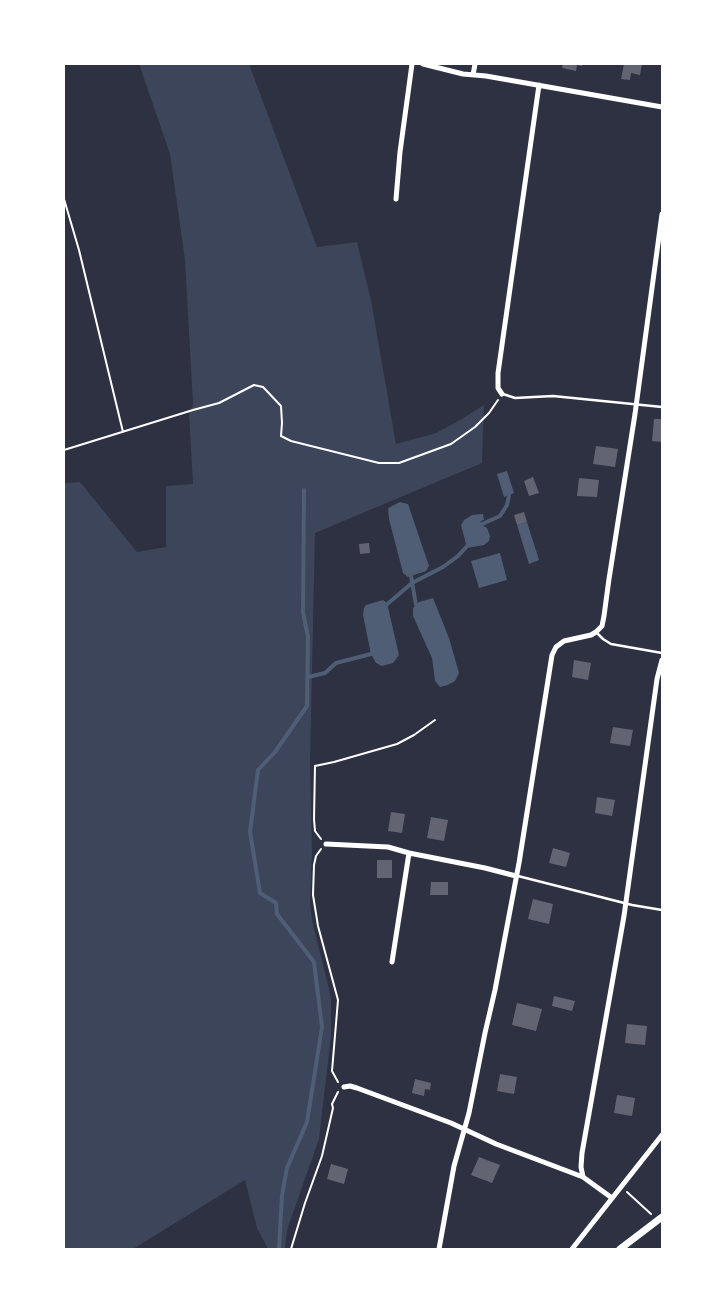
<!DOCTYPE html>
<style>
body{margin:0}
#map{position:relative;width:726px;height:1313px;overflow:hidden;background:#2d3142;font-family:"Varela Round",sans-serif}
canvas{display:block}
.frame{position:absolute;inset:0;border:65px solid #fff;pointer-events:none}
</style>
<div id="map">
<canvas width="726" height="1313"></canvas>
<div class="frame"></div>
</div>
<script>
const ctx = document.querySelector('canvas').getContext('2d');
ctx.lineJoin = 'round';
function paint(path, color) { ctx.fillStyle = color; ctx.fill(path, 'evenodd'); }
const poly = rows => new Path2D(rows.map(r => 'M' + r).join(''));
function strokePath(path, color, width, dash) { ctx.strokeStyle = color; ctx.lineWidth = width; ctx.lineCap = dash ? 'butt' : 'round'; ctx.setLineDash(dash || []); ctx.stroke(path); }
const green = poly([
 [139,64,249,64,317,247,357,242,371,300,396,444,436,433,460,420,484,405,482,463,315,533,310,764,312,851,310,903,312,920,331,997,331,1036,319,1139,287,1230,285,1249,268,1249,257,1228,245,1180,133,1249,64,1249,64,483,80,482,137,552,166,547,166,486,193,484,189,414,193,405,185,260,170,154]
]);
const water = poly([
 [507,471,514,493,504,497,497,474],
 [400,502,408,504,429,566,426,571,408,577,403,573,389,519,388,508],
 [483,514,484,520,481,521,480,524,487,528,490,536,489,541,484,545,467,548,461,525,464,520,472,515],
 [527,522,539,560,529,564,517,525],
 [500,553,507,580,479,588,471,561],
 [433,598,449,638,459,673,455,681,448,685,440,687,435,681,432,658,413,616,413,608,419,602],
 [383,600,387,603,399,655,393,663,382,666,376,663,371,654,363,615,364,608,366,605]
]);
const stream = poly([
 [479,527,480,525,500,516,507,505,509,495],
 [411,576,416,605],
 [385,606,412,583,443,567,458,556,469,544],
 [308,677,325,673,336,663,371,654,374,651],
 [279,1249,282,1195,287,1168,307,1122,322,1027,314,962,277,914,276,903,260,893,250,832,258,770,275,752,307,706,308,637,303,612,304,490]
]);
const building = poly([
 [563,64,583,64,582,66,577,65,576,71,562,68],
 [624,64,642,64,640,75,631,73,630,80,621,79],
 [654,419,662,419,662,442,652,441],
 [596,446,618,449,615,467,593,464],
 [533,477,539,493,529,496,524,481],
 [579,478,599,480,597,497,577,496],
 [524,512,527,522,517,525,514,515],
 [369,543,370,553,360,554,359,544],
 [574,660,591,663,588,680,572,677],
 [613,727,633,730,630,746,610,743],
 [597,797,615,800,612,816,595,813],
 [391,812,405,814,402,833,388,831],
 [431,817,448,820,444,841,427,838],
 [553,848,570,853,566,867,549,863],
 [377,860,392,860,392,878,377,878],
 [431,882,448,882,448,895,430,895],
 [533,899,553,904,549,924,528,919],
 [554,996,575,1001,572,1011,552,1006],
 [517,1003,542,1009,536,1031,512,1025],
 [627,1024,647,1026,645,1045,625,1043],
 [500,1074,517,1077,514,1094,497,1091],
 [415,1079,431,1083,430,1090,425,1089,424,1096,412,1093],
 [617,1095,635,1098,632,1116,614,1113],
 [479,1157,500,1165,492,1183,471,1175],
 [331,1164,348,1169,344,1184,327,1179]
]);
const path = poly([
 [64,199,79,250,123,432],
 [64,450,193,410,219,403,254,385,263,387,281,406,282,423,281,436,291,441,379,463,399,463,451,444,475,427,489,413,498,400],
 [321,839,315,831,314,819,315,766,334,762,397,744,414,735,435,720],
 [321,849,316,856,314,865,313,895,318,926,338,1000,332,1071,338,1082],
 [627,1192,651,1214],
 [291,1249,305,1203,322,1156,333,1108,332,1104,338,1092]
]);
const service = poly([
 [503,394,515,398,553,396,662,407],
 [596,632,603,639,611,644,662,653],
 [518,876,632,905,662,910]
]);
const minor = poly([
 [423,64,463,74,486,76,662,107],
 [473,75,475,64],
 [396,199,400,152,412,64],
 [502,394,498,388,498,373,539,85],
 [326,844,388,847,409,853,485,868,516,876],
 [392,962,409,853],
 [344,1087,350,1086,357,1088,451,1123,496,1144,583,1177,612,1198],
 [583,1177,581,1167,582,1153,624,916,657,679,662,660],
 [439,1249,454,1166,469,1113,485,1033,495,990,519,863,552,655,556,647,564,641,591,635,596,632,602,626,604,616,609,579,635,414,662,214],
 [572,1249,662,1135]
]);
const secondary = poly([
 [620,1249,662,1217]
]);
paint(green, '#3c4559');
paint(water, '#4f5d75');
strokePath(stream, '#4f5d75', 4);
paint(building, '#626471');
strokePath(path, '#fff', 2);
strokePath(service, '#fff', 2.5);
strokePath(minor, '#fff', 5);
strokePath(secondary, '#fff', 7);
</script>
